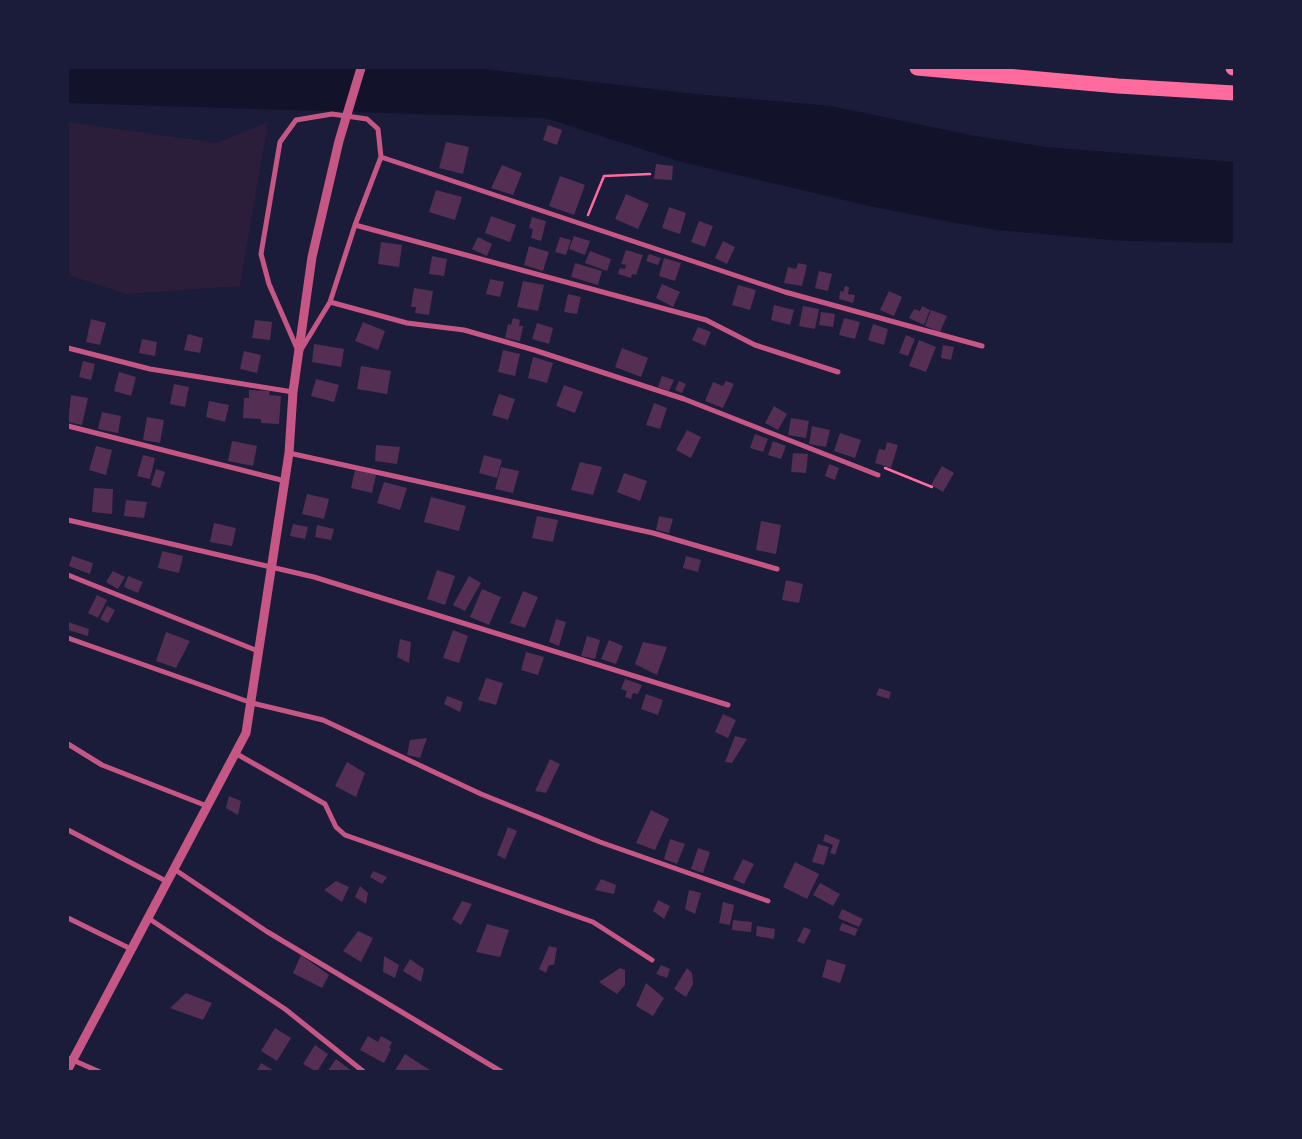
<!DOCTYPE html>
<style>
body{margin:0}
#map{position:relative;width:1302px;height:1139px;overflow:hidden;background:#1b1b3a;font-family:Commissioner,sans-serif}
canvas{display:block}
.frame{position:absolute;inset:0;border:69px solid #1b1b3a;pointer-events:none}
</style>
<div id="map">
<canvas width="1302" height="1139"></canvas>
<div class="frame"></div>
</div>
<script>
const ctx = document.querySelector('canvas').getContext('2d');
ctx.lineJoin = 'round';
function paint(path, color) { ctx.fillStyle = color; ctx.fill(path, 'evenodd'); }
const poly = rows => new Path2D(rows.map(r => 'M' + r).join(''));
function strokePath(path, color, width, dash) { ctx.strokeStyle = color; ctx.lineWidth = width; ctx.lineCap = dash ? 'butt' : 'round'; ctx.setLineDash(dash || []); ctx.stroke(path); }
const green = poly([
 [68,122,217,143,268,122,240,286,126,294,68,275]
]);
const water = poly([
 [68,68,475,68,695,94,831,106,970,135,1046,147,1234,162,1234,243,1124,241,996,230,951,222,874,207,682,162,545,118,68,103]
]);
const building = poly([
 [548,125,562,130,557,145,543,140],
 [446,142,469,147,463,174,439,168],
 [656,164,673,166,672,180,654,179],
 [502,165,522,173,513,195,491,188],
 [560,176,585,185,574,215,549,206],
 [436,190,462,197,455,220,429,212],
 [626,194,649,204,638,229,615,219],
 [669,207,686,213,680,234,662,228],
 [491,216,516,225,510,242,485,233],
 [532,217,546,221,541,241,531,238,533,229,529,228],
 [699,221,713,226,705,247,691,242],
 [574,236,590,241,585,255,569,249],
 [478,237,492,244,487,256,472,249],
 [560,237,571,240,566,255,555,252],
 [723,241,735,247,727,264,715,258],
 [381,242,402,245,399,267,378,264],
 [529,246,549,252,543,271,524,265],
 [626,250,643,255,636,275,632,274,631,278,618,274,620,268,625,269,626,265,621,264],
 [590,251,611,259,607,271,585,263],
 [649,254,661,258,658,265,646,261],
 [432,256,447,259,444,276,429,274],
 [664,258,681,263,675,281,659,276],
 [575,263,602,271,598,285,571,277],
 [798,263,807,265,802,286,784,283,788,267,796,269],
 [819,271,832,274,828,291,815,288],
 [490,279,504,282,500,297,486,294],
 [523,281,544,285,538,311,517,307],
 [662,284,680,292,673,307,656,298],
 [738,285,756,290,750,310,732,305],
 [845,286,849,287,848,294,855,295,853,303,839,299,840,291,843,292],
 [414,288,433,291,429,315,415,313,416,307,411,307],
 [889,291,902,297,894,316,880,310],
 [568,294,581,297,577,314,564,312],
 [774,305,794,310,790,325,771,320],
 [803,306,819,309,815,329,799,326],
 [922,306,930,310,924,325,909,318,914,309,920,311],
 [931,310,947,316,940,332,925,326],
 [821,312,835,314,833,327,819,325],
 [513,318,520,320,519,326,523,326,520,341,505,338,508,324,511,325],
 [844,318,860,322,855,339,839,335],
 [91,319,106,323,100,345,86,342],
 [255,320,272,322,270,340,252,338],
 [363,322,385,331,378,350,355,341],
 [537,323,553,328,549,344,532,339],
 [873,324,888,329,884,345,868,340],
 [698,327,711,332,705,346,692,340],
 [188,334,203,338,200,353,184,350],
 [906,335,915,339,908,356,899,353],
 [142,339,157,342,155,356,139,353],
 [919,340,936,347,926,372,909,366],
 [314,344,344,349,341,367,312,362],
 [943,345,954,347,951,360,941,358],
 [622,348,648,358,641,377,615,367],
 [503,350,520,354,515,376,498,372],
 [244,351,261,355,257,373,240,369],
 [533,357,553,363,547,383,528,378],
 [83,361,95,364,91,380,79,377],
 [361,366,391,371,387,394,357,389],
 [119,372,136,377,131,396,114,391],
 [662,376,674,380,669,391,658,387],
 [316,379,339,385,334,402,311,396],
 [679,381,686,384,682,393,675,390],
 [726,381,734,384,723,408,705,401,713,382,723,386],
 [174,384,189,387,185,407,170,404],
 [564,385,583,392,575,413,556,406],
 [249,390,270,391,269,395,281,396,279,424,261,423,261,419,243,418,244,398,249,398],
 [499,394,515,399,508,420,492,415],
 [71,395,88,398,82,425,68,422],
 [209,401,229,405,225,422,206,417],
 [654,403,667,408,660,429,646,425],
 [774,406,787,414,778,430,765,423],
 [102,412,121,416,118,433,98,429],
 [147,417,164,420,160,443,143,440],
 [791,418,809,421,806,438,788,435],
 [812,426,830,430,826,447,809,444],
 [687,430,701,437,691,458,676,450],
 [840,433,861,440,855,458,834,451],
 [755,434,768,439,763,452,750,448],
 [232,441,257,446,253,466,228,461],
 [773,441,786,446,781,459,768,455],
 [887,442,898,445,891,468,875,463,879,449,885,450],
 [376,445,400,447,397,464,375,461],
 [96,446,112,450,106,475,89,470],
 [793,453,808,454,806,473,791,472],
 [143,455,155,458,150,479,137,476],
 [484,455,502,460,497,478,479,473],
 [580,462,602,467,593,495,571,490],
 [829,464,839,468,835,480,825,476],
 [942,466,954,473,943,492,931,485],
 [501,467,519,471,513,493,495,489],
 [156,469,165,472,160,488,151,485],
 [355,470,376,475,372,493,351,488],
 [624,473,647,481,640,501,617,492],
 [384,482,407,488,400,510,377,503],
 [94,488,113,489,112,514,92,512],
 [307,494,329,499,324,519,302,514],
 [431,497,466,506,459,531,424,522],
 [126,500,147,502,144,518,124,516],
 [537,516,558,520,553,542,532,538],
 [659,516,673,519,669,533,656,530],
 [761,521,781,525,776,554,756,550],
 [214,523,236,528,232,546,210,542],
 [293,524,308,527,305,539,290,536],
 [317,525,334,529,331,540,315,537],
 [162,551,183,556,179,573,158,568],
 [72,556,93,563,90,574,69,566],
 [686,556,701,560,698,572,683,568],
 [437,570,455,576,445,605,427,599],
 [113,571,125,577,118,589,106,582],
 [128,576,143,582,138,593,124,587],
 [469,576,481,583,465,611,453,605],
 [786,580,803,584,799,603,782,600],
 [482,589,501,597,489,625,470,617],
 [523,591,538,597,525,628,510,623],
 [97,595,107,600,98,618,88,613],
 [107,606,115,610,108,623,100,619],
 [556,619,566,622,559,646,549,642],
 [68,622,89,629,88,636,68,630],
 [453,630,468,636,459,663,443,658],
 [166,632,190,641,176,668,156,661],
 [587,636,600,640,595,659,581,656],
 [400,639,411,642,409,663,397,657],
 [609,640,623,646,616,664,601,659],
 [643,642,667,647,657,675,635,664],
 [526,652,544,657,538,675,521,670],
 [486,678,503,683,496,705,478,700],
 [625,679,642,685,638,694,633,693,631,699,625,697,627,691,621,689],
 [879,688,891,692,889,699,876,695],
 [646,694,663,700,658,715,641,709],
 [447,696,463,702,460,712,444,704],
 [723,714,736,720,728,738,715,732],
 [735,736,747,739,732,763,725,762],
 [427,738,420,758,407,755,410,740],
 [550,759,560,764,546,793,535,791],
 [347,762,365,773,356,797,335,786],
 [229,796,241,801,238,815,226,808],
 [651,810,669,819,655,850,636,843],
 [508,827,517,831,505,859,497,855],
 [825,834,840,840,835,855,830,853,833,845,823,841],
 [670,839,685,844,677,864,664,859],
 [818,844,829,847,824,865,812,862],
 [698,848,710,852,703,873,691,869],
 [743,859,754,864,744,884,733,879],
 [795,862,819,874,807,899,783,887],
 [373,871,387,877,382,884,370,877],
 [601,879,616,885,614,894,595,890],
 [336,881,349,887,342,902,324,890],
 [820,883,840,894,833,906,813,895],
 [360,886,368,893,366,904,355,897],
 [689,890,701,893,695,914,685,909],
 [658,900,670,906,664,919,653,911],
 [462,901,472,904,461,925,452,919],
 [723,902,734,905,730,925,719,923],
 [842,909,863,919,859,927,838,918],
 [733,920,752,922,751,932,732,930],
 [842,923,858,929,855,936,839,930],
 [487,924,509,930,500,957,476,952],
 [757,926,775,929,774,939,756,936],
 [804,927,811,930,804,944,797,941],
 [358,931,373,938,361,962,343,951],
 [549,946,557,948,554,965,549,965,546,973,539,969],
 [301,955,329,975,322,988,293,973],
 [384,956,399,965,395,978,383,972],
 [410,959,424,969,421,982,403,971],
 [827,959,846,965,840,983,822,977],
 [661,965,670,969,667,978,656,974],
 [620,968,625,970,625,985,617,994,599,982],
 [687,968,692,973,693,984,686,997,674,989],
 [646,983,664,998,653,1016,636,1006],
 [186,993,212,1003,203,1020,170,1008],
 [275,1028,291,1038,277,1061,261,1051],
 [368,1036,378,1042,381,1036,392,1042,389,1048,391,1049,384,1063,360,1050],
 [315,1045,328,1054,317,1072,303,1064],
 [405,1054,433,1072,394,1072],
 [336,1059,353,1072,327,1072],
 [261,1063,276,1072,256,1072]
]);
const path = poly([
 [588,215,604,176,650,174],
 [885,468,932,487]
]);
const minor = poly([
 [332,114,367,119,378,129,381,157,355,225,330,302,299,353,269,284,261,254,280,142,296,120,332,114],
 [381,157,785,292,982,346],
 [355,225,706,320,755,345,838,372],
 [330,302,407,323,464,330,534,350,684,399,878,475],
 [68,348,150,369,293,392],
 [68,426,285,481],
 [289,453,653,533,777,569],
 [68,520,314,577,728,705],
 [68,575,258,651],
 [68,638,252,703,323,720,481,794,600,842,768,901],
 [68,744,102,765,207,806],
 [235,753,325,804,336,827,345,835,593,922,652,960],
 [68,830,168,882],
 [174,869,266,931,502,1072],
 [68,918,131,949],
 [148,918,285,1009,364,1072],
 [68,1058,100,1072]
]);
const tertiary = poly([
 [68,1069,246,733,289,453,293,392,312,257,339,141,361,68]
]);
const motorway = poly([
 [917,68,1118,86,1234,93],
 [1233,68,1234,68]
]);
paint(green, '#2a1e3b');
paint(water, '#12122b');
paint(building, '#542f53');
strokePath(path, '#ff6b9d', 2.5);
strokePath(minor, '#c65784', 5);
strokePath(tertiary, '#c65784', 9);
strokePath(motorway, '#ff6b9d', 15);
</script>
